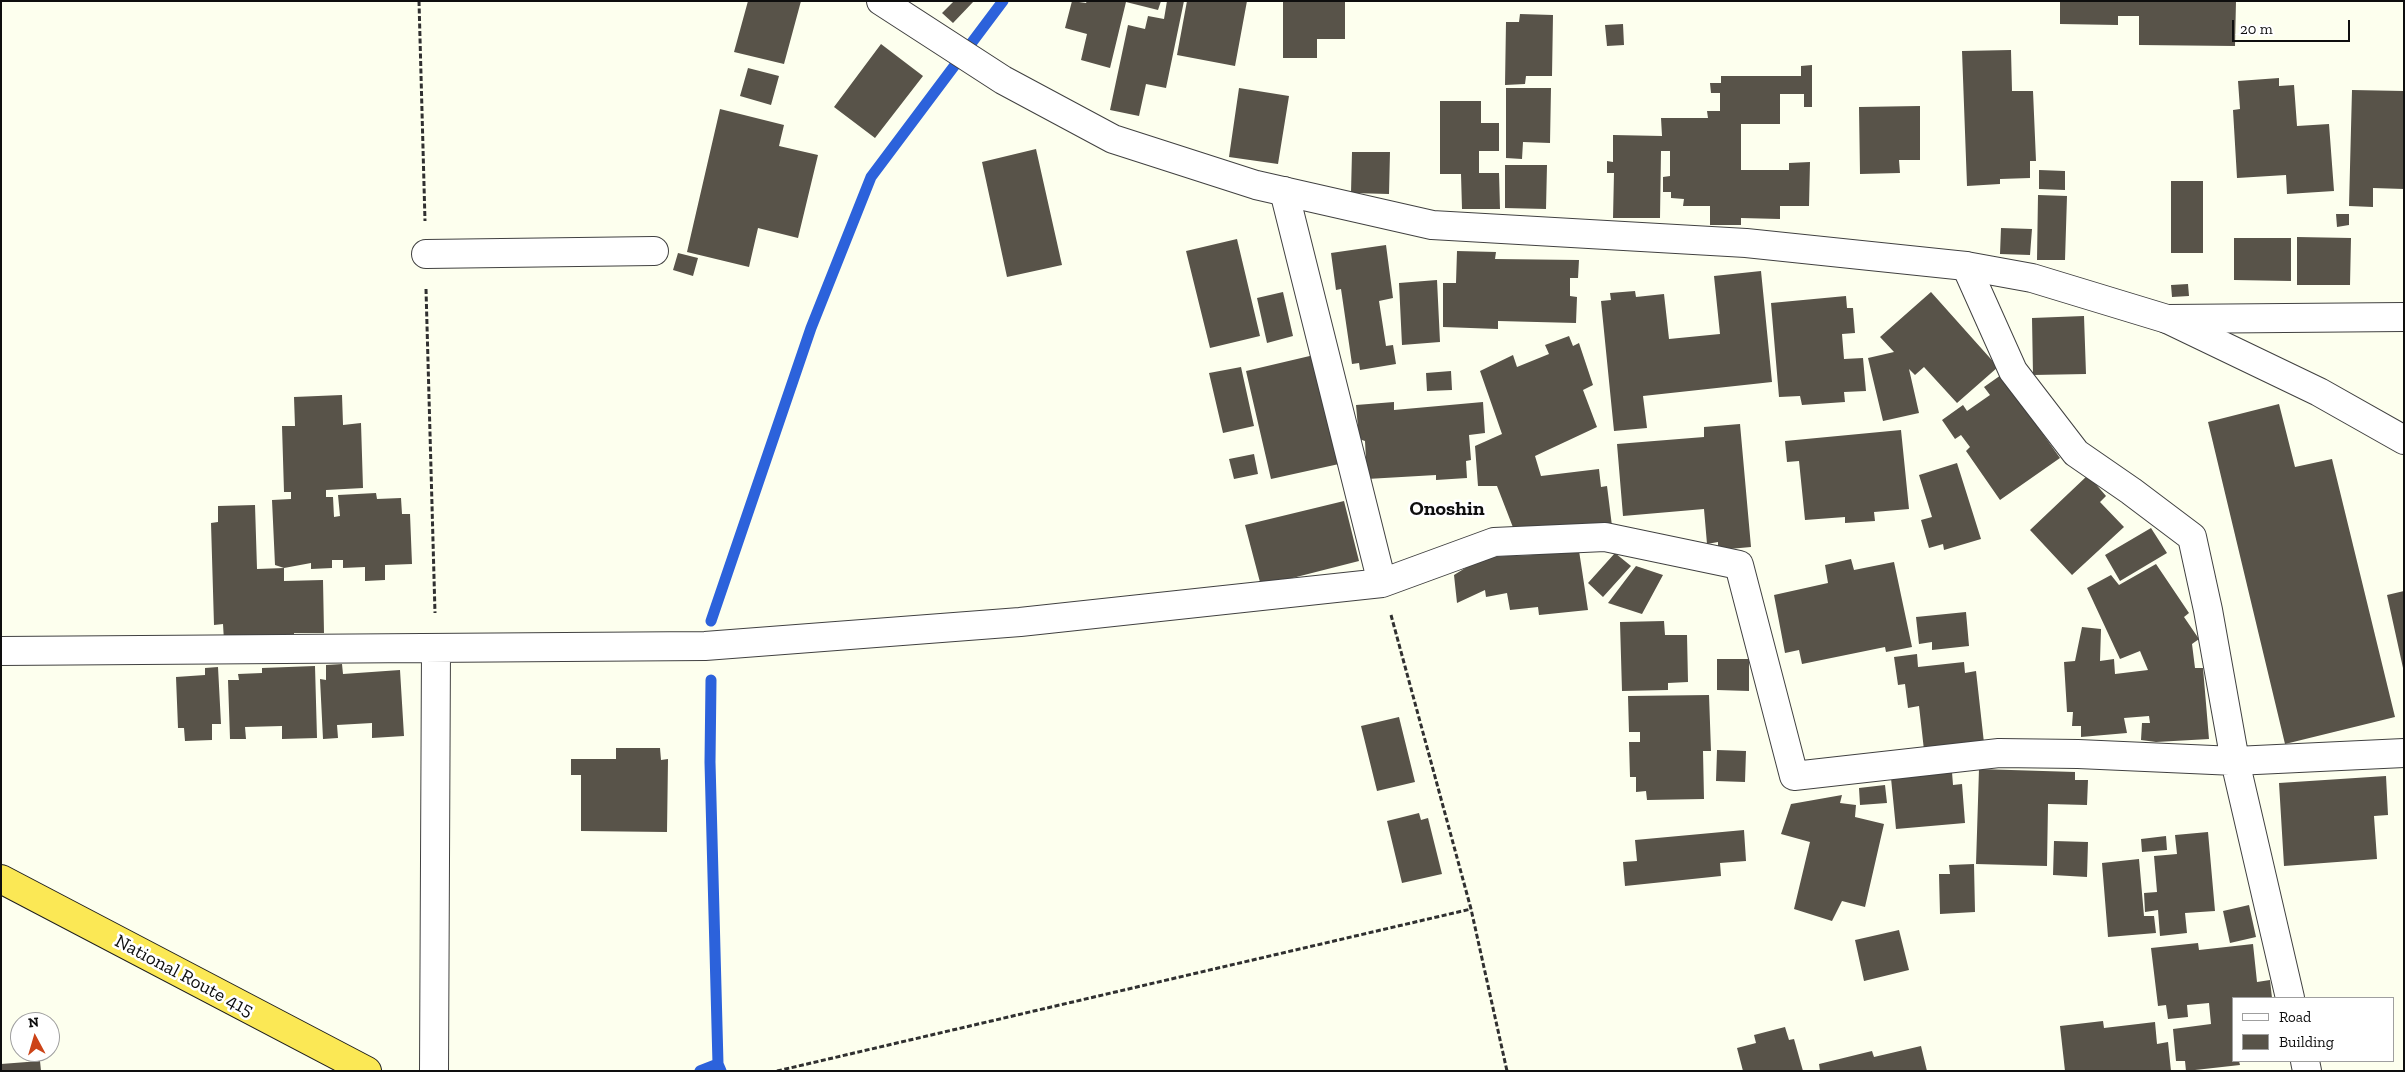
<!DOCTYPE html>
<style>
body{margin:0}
#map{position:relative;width:2405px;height:1072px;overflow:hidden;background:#fdffee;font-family:"Zilla Slab",serif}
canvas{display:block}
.frame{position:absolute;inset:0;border:2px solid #0e0e0e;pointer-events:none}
.legend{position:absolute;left:2232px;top:997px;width:162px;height:65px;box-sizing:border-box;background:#fff;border:1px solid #9f9f9f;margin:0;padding:6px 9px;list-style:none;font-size:15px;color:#0e0e0e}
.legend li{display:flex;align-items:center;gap:10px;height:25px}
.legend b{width:25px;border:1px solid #9f9f9f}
.north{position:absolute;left:10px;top:1012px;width:50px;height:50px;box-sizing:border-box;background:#fff;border:1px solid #9f9f9f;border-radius:50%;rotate:354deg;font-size:14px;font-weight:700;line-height:20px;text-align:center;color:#0e0e0e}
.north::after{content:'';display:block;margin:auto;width:18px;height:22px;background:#cc4317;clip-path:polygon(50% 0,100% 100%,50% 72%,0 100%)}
.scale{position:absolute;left:2232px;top:20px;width:118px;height:22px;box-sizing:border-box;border:2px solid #0e0e0e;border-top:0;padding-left:6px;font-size:15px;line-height:18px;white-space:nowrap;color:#0e0e0e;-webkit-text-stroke:4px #fff;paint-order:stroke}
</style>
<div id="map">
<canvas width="2405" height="1072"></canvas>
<div class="frame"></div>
<ul class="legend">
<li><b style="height:6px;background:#fff"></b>Road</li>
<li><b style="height:14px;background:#585349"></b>Building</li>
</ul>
<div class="north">N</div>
<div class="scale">20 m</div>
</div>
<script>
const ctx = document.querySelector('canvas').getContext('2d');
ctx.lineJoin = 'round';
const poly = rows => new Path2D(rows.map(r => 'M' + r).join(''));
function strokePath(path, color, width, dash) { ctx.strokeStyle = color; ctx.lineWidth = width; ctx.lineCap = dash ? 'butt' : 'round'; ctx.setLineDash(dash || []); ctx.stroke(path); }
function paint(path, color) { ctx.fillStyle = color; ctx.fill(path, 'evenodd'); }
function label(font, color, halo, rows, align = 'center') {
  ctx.font = font + ' "Zilla Slab",serif'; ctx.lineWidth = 5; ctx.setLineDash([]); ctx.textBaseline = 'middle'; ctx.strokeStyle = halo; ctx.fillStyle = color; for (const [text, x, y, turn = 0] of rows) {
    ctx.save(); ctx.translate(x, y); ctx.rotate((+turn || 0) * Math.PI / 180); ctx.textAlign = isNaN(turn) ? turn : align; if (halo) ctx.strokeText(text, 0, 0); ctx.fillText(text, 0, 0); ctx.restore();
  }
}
const stream = poly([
 [711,621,811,328,871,177,1003,1],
 [711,680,710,762,718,1064,721,1071],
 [700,1071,718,1064]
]);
const building = poly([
 [748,1,801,1,784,64,734,52],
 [954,1,974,1,953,23,942,13],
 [1072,1,1086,3,1087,1,1161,1,1158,10,1126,2,1110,68,1081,60,1087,34,1065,28],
 [1167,1,1184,1,1166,88,1146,84,1139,116,1110,110,1128,25,1145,29,1148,16,1164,19],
 [1187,1,1247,1,1235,66,1177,55],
 [1283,1,1345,1,1345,39,1317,39,1317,58,1283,58],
 [2060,1,2236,1,2235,46,2139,45,2139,16,2118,16,2118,25,2060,24],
 [1520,14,1553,15,1552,76,1526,76,1525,84,1505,85,1506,22,1519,22],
 [1623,24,1624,45,1607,46,1605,25],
 [881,44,923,76,875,138,834,107],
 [2011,50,2012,91,2033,91,2036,161,2030,161,2030,178,2000,179,2000,184,1967,186,1962,51],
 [1812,65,1812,107,1804,107,1804,94,1780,94,1780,124,1741,124,1741,170,1789,170,1789,163,1810,162,1809,206,1780,206,1780,219,1741,218,1741,225,1710,225,1710,206,1683,206,1684,199,1671,198,1671,192,1663,192,1663,177,1670,176,1670,151,1661,151,1660,218,1613,218,1614,173,1607,173,1607,161,1613,162,1613,135,1662,136,1661,118,1708,118,1707,111,1720,111,1720,93,1711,93,1710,83,1721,83,1721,76,1801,76,1801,66],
 [748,68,779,76,771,105,740,96],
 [2279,78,2279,86,2294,85,2297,126,2329,124,2334,191,2287,194,2286,175,2237,178,2233,110,2240,109,2238,81],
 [1239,88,1289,96,1278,164,1229,157],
 [1506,88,1551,88,1550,143,1523,142,1522,159,1506,158],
 [2352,90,2404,91,2404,189,2373,188,2373,207,2349,206],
 [1440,101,1481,101,1481,123,1499,123,1499,151,1479,151,1479,173,1499,173,1500,209,1462,209,1461,174,1440,174],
 [1920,106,1920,160,1899,160,1900,173,1860,174,1859,107],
 [720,109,784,125,779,146,818,155,798,238,758,228,749,267,687,252],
 [1036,149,1062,265,1007,277,982,162],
 [1352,152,1390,152,1389,194,1351,193],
 [1505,165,1547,165,1546,209,1505,208],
 [2039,170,2065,171,2065,190,2039,189],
 [2171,181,2203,181,2203,253,2171,253],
 [2038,195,2067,196,2065,260,2037,260],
 [2336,214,2349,214,2349,225,2337,227],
 [2001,228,2032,229,2030,255,2000,254],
 [2297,237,2351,238,2350,285,2297,285],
 [2234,238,2291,238,2291,281,2234,280],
 [1237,239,1260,336,1210,348,1186,251],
 [1386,245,1393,298,1379,301,1386,346,1393,345,1396,364,1360,370,1359,363,1352,364,1341,289,1336,290,1331,253],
 [1457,251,1496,252,1495,259,1579,260,1578,278,1570,278,1570,296,1577,297,1576,323,1498,321,1498,329,1443,327,1443,283,1456,283],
 [678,253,698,258,693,276,673,270],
 [1761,271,1772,382,1643,396,1647,428,1614,431,1601,301,1611,300,1610,293,1635,291,1636,297,1664,294,1669,339,1720,334,1714,276],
 [1437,280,1440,342,1402,345,1399,283],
 [2188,284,2189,296,2172,297,2171,285],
 [1283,292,1293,336,1267,343,1257,298],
 [1931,292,1998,367,1957,403,1924,367,1915,375,1909,369,1919,413,1883,421,1868,358,1894,352,1880,337],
 [1846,296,1847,308,1853,308,1855,333,1842,334,1844,359,1863,358,1866,391,1844,392,1845,402,1802,405,1800,396,1779,397,1771,303],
 [2084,316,2086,374,2033,375,2032,318],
 [1569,336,1573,346,1579,343,1593,385,1583,390,1597,427,1535,456,1541,476,1599,469,1601,487,1607,486,1612,526,1514,530,1497,486,1478,486,1475,446,1502,434,1480,371,1513,355,1517,367,1549,354,1545,345],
 [1314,355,1339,464,1271,479,1246,371],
 [1241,367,1254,426,1223,433,1209,373],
 [1451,371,1452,390,1427,391,1426,373],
 [2001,375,2060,458,2000,500,1966,451,1970,447,1961,435,1955,439,1942,420,1963,405,1967,411,1990,395,1984,387],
 [342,395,343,425,361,423,363,488,326,490,326,497,333,497,334,517,340,516,338,495,376,493,377,499,401,498,402,514,410,514,412,564,385,565,385,580,365,581,365,567,343,568,343,560,332,560,332,568,311,569,311,563,284,568,284,581,323,580,324,633,294,633,294,640,224,641,223,624,214,625,211,523,218,522,218,506,255,505,257,569,284,568,275,565,272,500,291,499,291,492,284,492,282,426,295,426,294,397],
 [1394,402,1394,410,1483,402,1485,433,1469,435,1471,460,1466,461,1467,478,1436,480,1436,475,1367,479,1365,441,1359,439,1356,405],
 [2279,404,2295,467,2332,459,2395,717,2285,744,2208,422],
 [1740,424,1751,547,1718,550,1718,542,1707,544,1704,509,1623,516,1617,444,1704,437,1704,427],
 [1901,430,1909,509,1874,512,1875,521,1845,523,1845,517,1805,520,1799,461,1787,462,1785,441],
 [1254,454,1258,474,1234,479,1229,459],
 [1957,463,1981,539,1944,550,1943,544,1929,548,1921,520,1932,517,1919,475],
 [2088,475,2106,496,2100,502,2124,527,2072,575,2030,530],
 [1344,501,1359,561,1261,586,1245,525],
 [2151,528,2167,553,2120,581,2105,555],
 [1578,544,1588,610,1539,615,1538,607,1510,610,1507,593,1486,597,1485,590,1457,603,1454,575,1483,557,1533,555,1532,548],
 [1615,553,1631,566,1603,597,1588,583],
 [1851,559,1854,570,1894,562,1912,647,1886,652,1885,647,1802,664,1799,650,1785,653,1774,595,1828,583,1825,565],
 [2156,564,2189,613,2184,617,2199,639,2192,644,2195,668,2203,668,2209,739,2156,742,2141,740,2142,723,2150,723,2149,716,2124,718,2127,733,2081,737,2081,726,2072,726,2073,712,2067,712,2064,662,2075,661,2082,627,2101,629,2100,661,2114,659,2115,674,2148,670,2140,651,2120,659,2087,588,2111,575,2119,585],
 [1636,566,1663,575,1642,614,1608,603],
 [2404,591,2404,668,2403,668,2387,595],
 [1966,612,1969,646,1932,650,1932,642,1919,644,1916,617],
 [1664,621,1665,635,1687,635,1688,682,1668,683,1668,690,1622,691,1620,622],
 [1917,654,1918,667,1964,662,1965,673,1976,671,1984,743,1924,750,1919,706,1908,708,1905,684,1898,685,1894,657],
 [1717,659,1749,659,1749,691,1717,690],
 [342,664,343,674,400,670,404,736,372,738,372,723,337,725,338,738,323,739,320,679,326,680,326,665],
 [315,666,317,738,282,739,282,726,245,727,246,739,230,739,228,680,239,680,238,674,262,673,262,668],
 [218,667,221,724,212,724,212,740,185,741,184,728,178,728,176,677,205,675,205,668],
 [1709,695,1711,751,1703,751,1704,799,1647,800,1646,791,1636,792,1636,777,1630,777,1629,742,1640,742,1640,732,1629,732,1628,696],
 [1399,717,1415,782,1377,791,1361,726],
 [616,748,660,748,661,760,668,759,667,832,581,831,581,775,571,775,571,759,616,759],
 [1717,750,1746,751,1745,782,1716,781],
 [1979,769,2075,772,2075,780,2088,780,2087,805,2048,804,2047,866,1976,864],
 [1952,772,1953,785,1962,784,1965,823,1896,829,1891,778],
 [2386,776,2388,815,2374,816,2377,859,2284,866,2279,783],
 [1885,785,1887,803,1860,805,1859,788],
 [1842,795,1840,803,1856,805,1855,817,1884,824,1865,907,1842,901,1832,921,1794,909,1810,842,1781,834,1791,804],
 [1419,813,1421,820,1428,818,1442,874,1402,883,1387,821],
 [1744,830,1746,861,1720,863,1721,876,1625,886,1623,862,1637,861,1635,840],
 [2208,832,2215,911,2185,913,2187,933,2160,936,2158,910,2145,912,2144,893,2157,892,2154,856,2177,854,2175,835],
 [2166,836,2167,850,2142,852,2141,839],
 [2054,841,2088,842,2087,877,2053,875],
 [2139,859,2144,916,2154,916,2156,933,2108,937,2102,863],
 [1974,864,1975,912,1940,914,1939,874,1950,874,1949,865],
 [2249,905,2256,937,2230,943,2223,911],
 [1899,930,1909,970,1864,981,1855,940],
 [2198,943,2199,950,2253,944,2257,982,2270,980,2272,998,2234,998,2234,1061,2239,1061,2240,1065,2186,1071,2185,1061,2176,1061,2173,1029,2211,1024,2209,1003,2187,1005,2188,1017,2168,1019,2166,1005,2158,1006,2151,948],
 [2103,1021,2104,1028,2155,1022,2157,1044,2168,1042,2171,1071,2065,1071,2060,1026],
 [1785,1027,1789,1040,1794,1039,1803,1071,1743,1071,1737,1048,1756,1043,1754,1035],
 [1921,1046,1927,1071,1820,1071,1819,1064,1872,1051,1874,1057],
 [40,1061,41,1071,1,1071,1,1064]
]);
const path = poly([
 [419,1,425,221],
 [426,289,435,613],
 [1391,615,1471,909,1507,1071],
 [777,1071,1471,909]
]);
const minor = poly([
 [1284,191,1382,583],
 [426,254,654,251],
 [1966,266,2013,371,2076,453,2131,491,2192,537,2208,610,2235,761,2290,998],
 [2167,319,2404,317],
 [1,651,705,646,1020,622,1382,583,1494,542,1605,537,1739,565,1794,776,1999,753,2078,754,2235,761,2404,753],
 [2305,1061,2307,1071],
 [434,1071,436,648]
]);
const tertiary = poly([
 [881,1,1003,80,1113,139,1256,185,1432,225,1746,243,1966,266,2032,278,2167,319,2319,392,2404,440]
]);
const trunk = poly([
 [1,879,367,1071]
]);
const streetNames = [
 ["National Route 415",184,976,28]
];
const neighbourhoodNames = [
 ["Onoshin",1447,509]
];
strokePath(stream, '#2c62db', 11);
paint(building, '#585349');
strokePath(minor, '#414141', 30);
strokePath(tertiary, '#414141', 30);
strokePath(trunk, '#1f1f1f', 30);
strokePath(path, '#303030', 3, [5, 2.5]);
strokePath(minor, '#fff', 28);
strokePath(tertiary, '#fff', 28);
strokePath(trunk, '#fbe855', 28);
label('19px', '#0e0e0e', '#fff', streetNames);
label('bold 20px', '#0e0e0e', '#fff', neighbourhoodNames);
</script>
